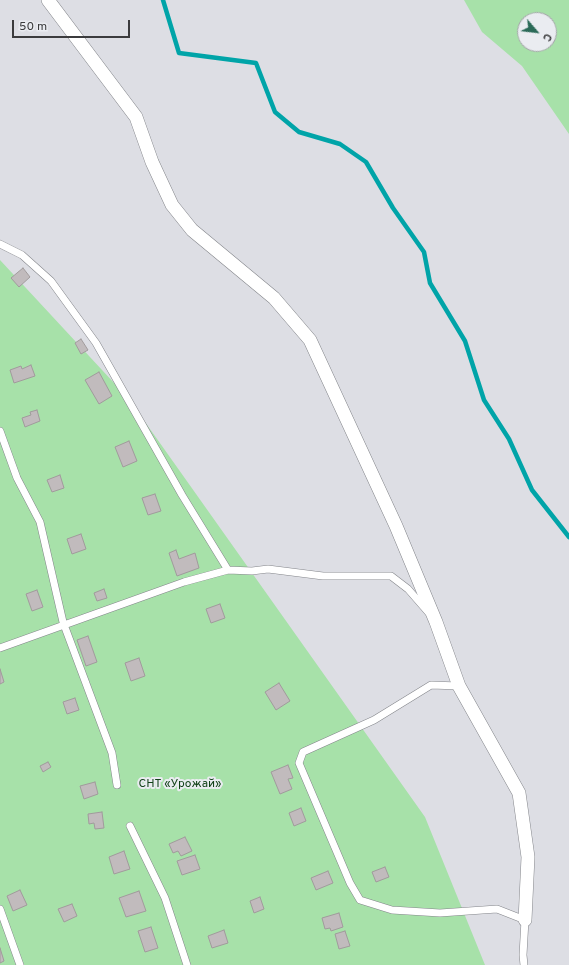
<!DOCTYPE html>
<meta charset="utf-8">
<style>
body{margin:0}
#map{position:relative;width:569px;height:965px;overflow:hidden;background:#dddee4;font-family:Overpass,sans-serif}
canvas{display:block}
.north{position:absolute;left:517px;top:12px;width:40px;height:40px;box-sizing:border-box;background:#eaecf1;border:1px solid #a4a5a9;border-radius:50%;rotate:118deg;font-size:11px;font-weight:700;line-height:16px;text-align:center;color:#3b3b3d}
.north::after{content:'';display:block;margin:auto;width:14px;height:18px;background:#2b6a58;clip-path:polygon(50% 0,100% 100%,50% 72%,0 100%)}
.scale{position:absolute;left:12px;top:20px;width:118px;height:18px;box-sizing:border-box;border:2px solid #3b3b3d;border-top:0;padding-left:5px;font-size:12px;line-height:14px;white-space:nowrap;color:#3b3b3d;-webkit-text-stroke:3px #eaecf1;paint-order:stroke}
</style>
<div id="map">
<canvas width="569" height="965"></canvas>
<div class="north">С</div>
<div class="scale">50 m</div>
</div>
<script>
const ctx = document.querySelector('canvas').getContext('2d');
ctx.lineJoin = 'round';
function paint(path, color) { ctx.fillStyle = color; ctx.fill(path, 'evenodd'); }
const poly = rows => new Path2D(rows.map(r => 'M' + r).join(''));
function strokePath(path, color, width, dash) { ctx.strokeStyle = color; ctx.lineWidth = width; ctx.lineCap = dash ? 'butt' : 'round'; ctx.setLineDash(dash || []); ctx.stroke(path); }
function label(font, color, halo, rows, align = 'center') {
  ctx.font = font + ' Overpass,sans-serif'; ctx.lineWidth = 4; ctx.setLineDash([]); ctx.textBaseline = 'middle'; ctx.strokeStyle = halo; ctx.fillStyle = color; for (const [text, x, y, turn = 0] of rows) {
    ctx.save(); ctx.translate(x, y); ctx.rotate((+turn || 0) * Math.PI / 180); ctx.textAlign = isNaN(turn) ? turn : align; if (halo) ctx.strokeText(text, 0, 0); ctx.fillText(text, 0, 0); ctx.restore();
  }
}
const green = poly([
 [464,0,569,0,569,134,522,66,482,32],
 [525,20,549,20,549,44,525,44],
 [0,260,128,398,425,817,485,965,0,965]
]);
const stream = poly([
 [163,0,179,53,256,63,275,112,299,132,340,144,366,162,393,208,424,252,430,283,465,341,484,400,509,439,532,490,569,537]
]);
const building = poly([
 [23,268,30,277,19,287,11,278,23,268],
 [81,339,88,350,81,354,75,343,81,339],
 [31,365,35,376,14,383,10,370,21,366,22,369,31,365],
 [99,372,112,396,99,404,85,380,99,372],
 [37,410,40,421,25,427,22,418,31,415,30,412,37,410],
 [129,441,137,461,123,467,115,447,129,441],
 [60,475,64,488,52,492,47,480,60,475],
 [155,494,161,511,148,515,142,498,155,494],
 [81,534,86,549,72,554,67,539,81,534],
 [176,550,179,559,195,553,199,568,177,576,169,553,176,550],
 [104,589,107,598,97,601,94,593,104,589],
 [37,590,43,607,32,611,26,594,37,590],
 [220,604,225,618,211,623,206,609,220,604],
 [88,636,97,662,86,666,77,640,88,636],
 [139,658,145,676,131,681,125,663,139,658],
 [0,669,4,682,0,684,0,669],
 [279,683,290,701,276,710,265,692,279,683],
 [75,698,79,710,67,714,63,702,75,698],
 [48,762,51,767,43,772,40,766,48,762],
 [288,765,293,778,288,779,292,789,280,794,271,772,288,765],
 [95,782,98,794,84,799,80,786,95,782],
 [301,808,306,821,294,826,289,813,301,808],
 [102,812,104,828,95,829,94,823,89,824,88,814,102,812],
 [185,837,192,851,181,856,178,851,173,853,169,844,185,837],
 [124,851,130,869,114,874,109,857,124,851],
 [195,855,200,869,182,875,177,861,195,855],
 [385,867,389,877,376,882,372,872,385,867],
 [328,871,333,883,316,890,311,878,328,871],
 [20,890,27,905,13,911,7,896,20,890],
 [139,891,146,911,126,917,119,898,139,891],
 [260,897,264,909,254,913,250,901,260,897],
 [72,904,77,916,64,922,58,909,72,904],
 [339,913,343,927,331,931,330,928,325,929,322,918,339,913],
 [151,927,158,948,145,952,138,931,151,927],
 [224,930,228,943,212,948,208,936,224,930],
 [345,931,350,946,339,949,335,934,345,931],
 [0,948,4,961,0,963,0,948]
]);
const lane = poly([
 [0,244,22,255,51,281,96,343,182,495,228,570],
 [0,431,17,478,40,522,63,622,112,753,117,785],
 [0,648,184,582,228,570,252,571,268,569,323,576,391,576,408,589,428,612],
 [459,686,431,685,374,720,303,752,299,763,350,883,360,900,392,910,440,913,497,909,525,920,523,955,524,965],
 [130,826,165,898,187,965],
 [0,909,20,965]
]);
const street = poly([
 [48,0,136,117,152,162,172,205,192,230,274,298,310,340,396,526,436,622,459,686,519,793,528,857,525,920]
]);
const parkNames = [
 ["СНТ «Урожай»",180,785]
];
paint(green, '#a7e1a9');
strokePath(stream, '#00a4a8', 4.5);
paint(building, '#c1bbbd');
strokePath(building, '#a19b9c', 1);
strokePath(lane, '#83858a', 8);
strokePath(street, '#83858a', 14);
strokePath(lane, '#fff', 7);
strokePath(street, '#fff', 13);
label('12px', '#134219', '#eaecf1', parkNames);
</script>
